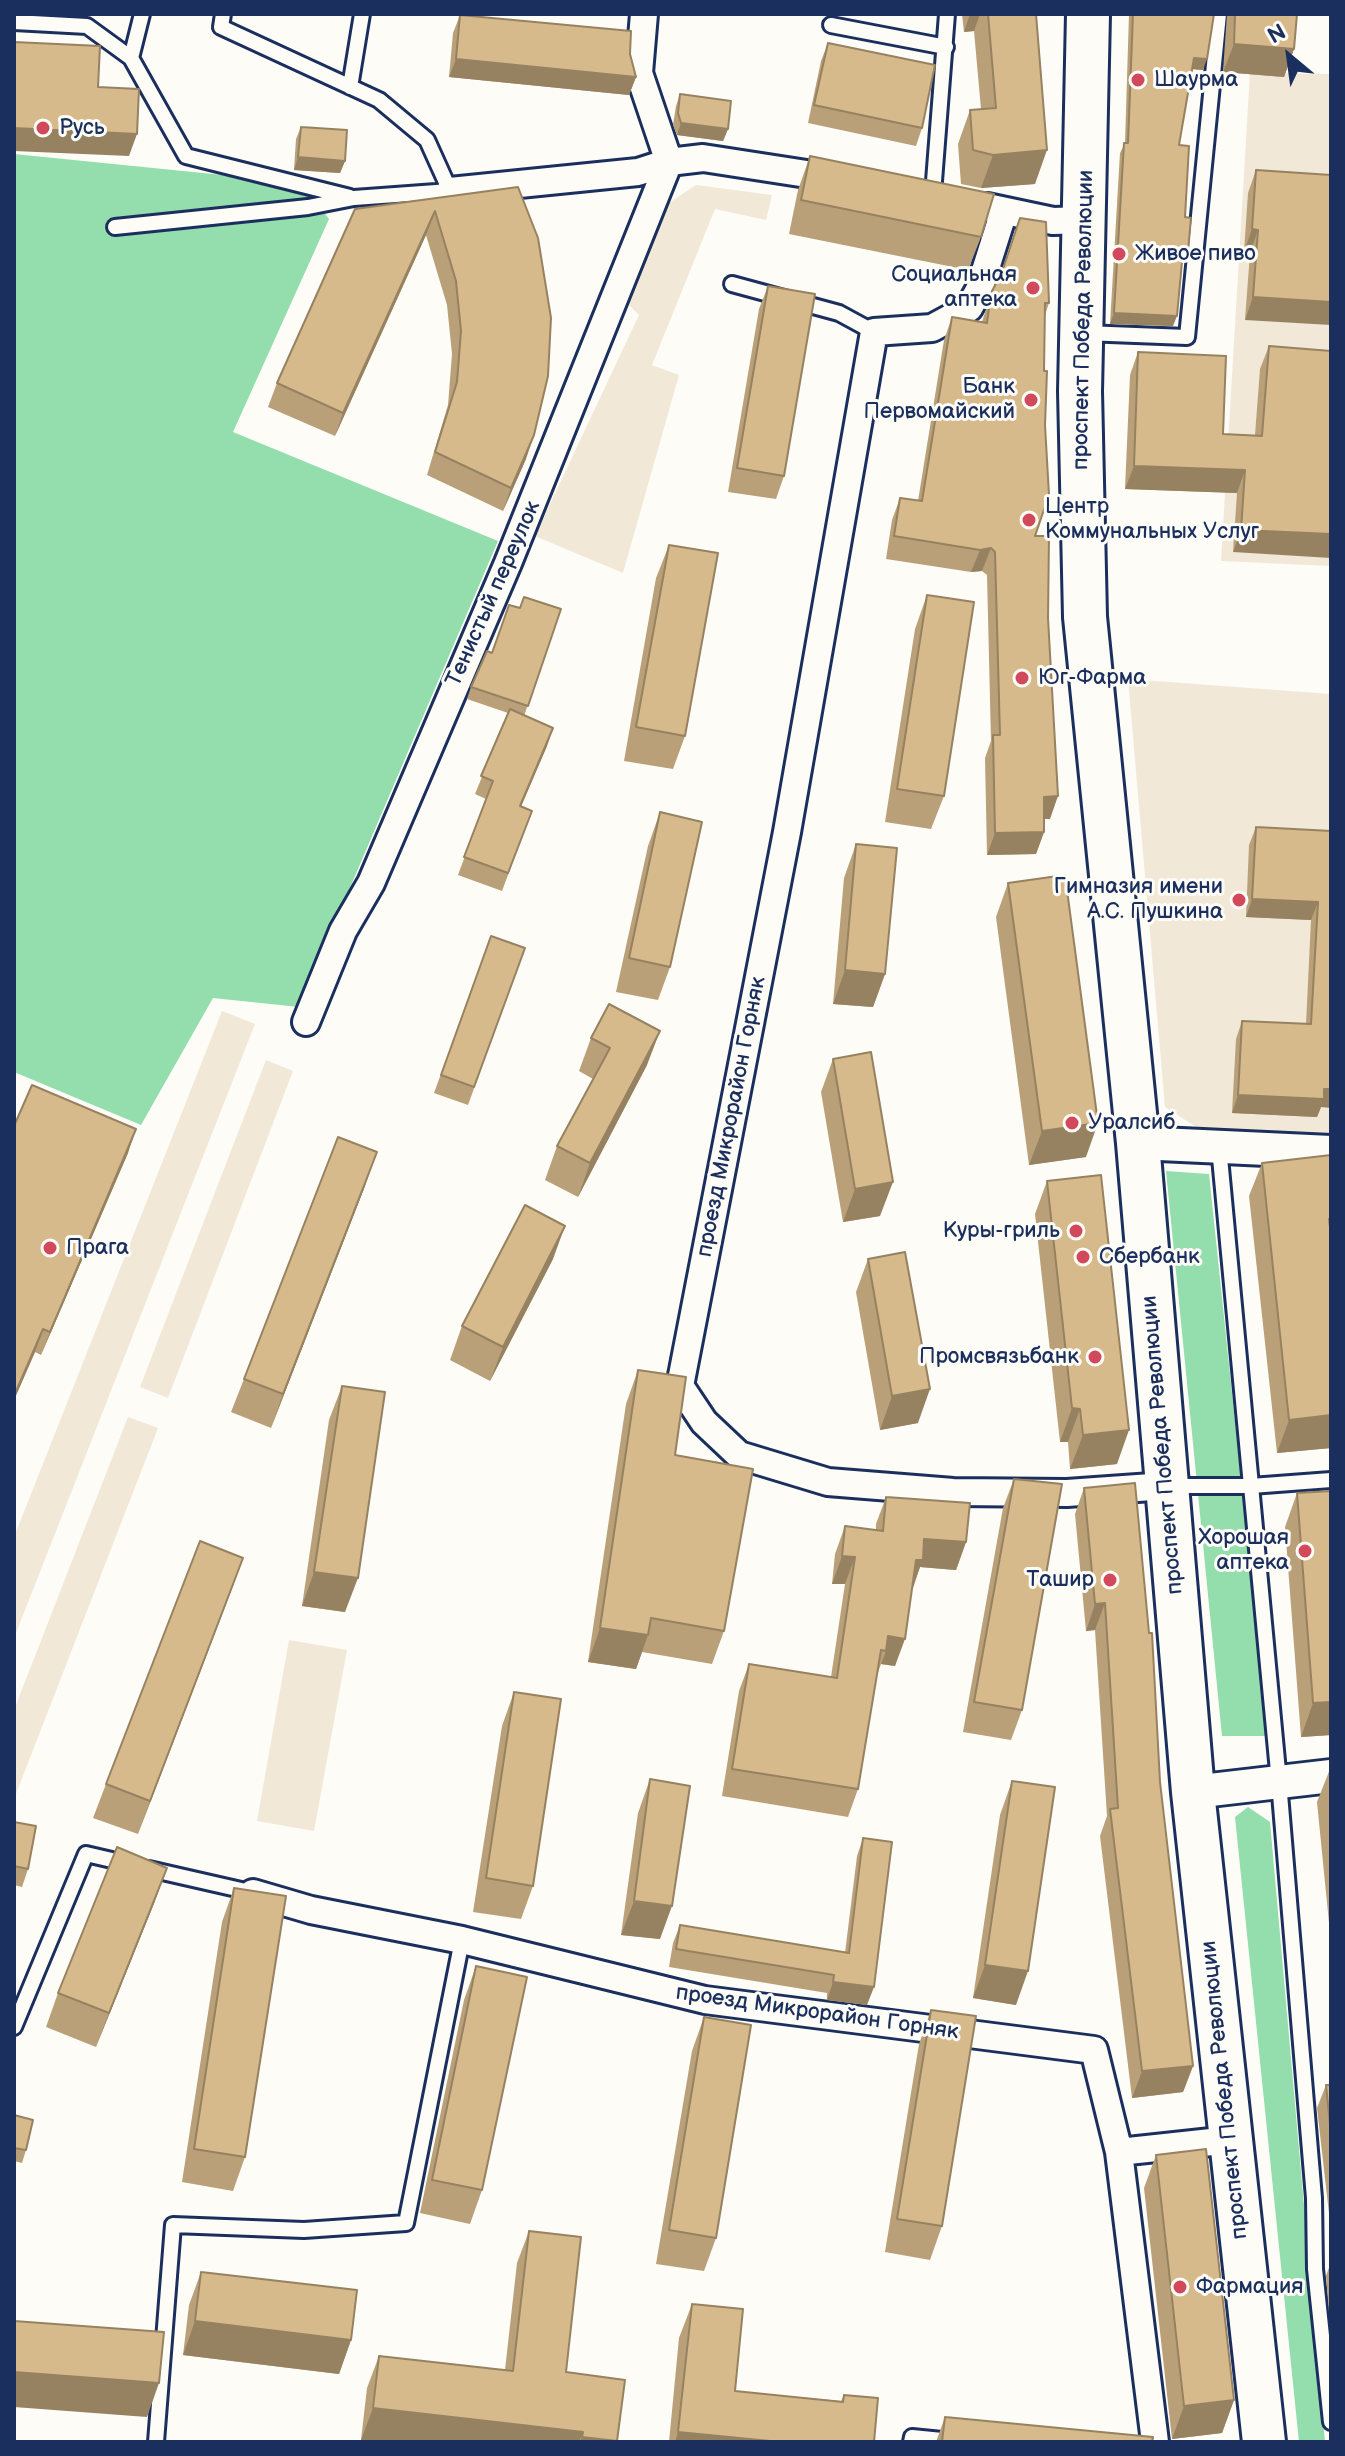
<!DOCTYPE html>
<meta charset="utf-8">
<style>
body{margin:0}
#map{position:relative;width:1345px;height:2456px;overflow:hidden;background:#fdfcf7;font-family:"Balsamiq Sans",sans-serif}
canvas{display:block}
.frame{position:absolute;inset:0;border:16px solid #1b2f5e;pointer-events:none}
.north{position:absolute;left:1249px;top:16px;width:80px;height:80px;-webkit-text-stroke:6px #fdfcf7;paint-order:stroke;rotate:331deg;font-size:22px;font-weight:700;line-height:32px;text-align:center;color:#1b2f5e}
.north::after{content:'';display:block;margin:auto;width:28px;height:36px;background:#1b2f5e;clip-path:polygon(50% 0,100% 100%,50% 72%,0 100%)}
</style>
<div id="map">
<canvas width="1345" height="2456"></canvas>
<div class="frame"></div>
<div class="north">N</div>
</div>
<script>
const ctx = document.querySelector('canvas').getContext('2d');
ctx.lineJoin = 'round';
function paint(path, color) { ctx.fillStyle = color; ctx.fill(path, 'evenodd'); }
const poly = rows => new Path2D(rows.map(r => 'M' + r).join(''));
function strokePath(path, color, width, dash) { ctx.strokeStyle = color; ctx.lineWidth = width; ctx.lineCap = dash ? 'butt' : 'round'; ctx.setLineDash(dash || []); ctx.stroke(path); }
function label(font, color, halo, rows, align = 'center') {
  ctx.font = font + ' "Balsamiq Sans",sans-serif'; ctx.lineWidth = 6; ctx.setLineDash([]); ctx.textBaseline = 'middle'; ctx.strokeStyle = halo; ctx.fillStyle = color; for (const [text, x, y, turn = 0] of rows) {
    ctx.save(); ctx.translate(x, y); ctx.rotate((+turn || 0) * Math.PI / 180); ctx.textAlign = isNaN(turn) ? turn : align; if (halo) ctx.strokeText(text, 0, 0); ctx.fillText(text, 0, 0); ctx.restore();
  }
}
const built = poly([
 [1250,73,1331,74,1331,566,1221,561],
 [696,185,772,195,766,220,715,209,652,365,679,375,623,573,535,536,639,315,628,304,669,203],
 [1128,679,1331,694,1331,1137,1207,1134,1165,1107],
 [222,1011,255,1024,14,1638,14,1537],
 [266,1060,293,1071,168,1398,140,1387],
 [128,1417,158,1428,14,1799,14,1710],
 [289,1640,347,1650,314,1831,257,1821]
]);
const green = poly([
 [14,154,302,183,329,219,233,432,498,541,299,1007,213,998,141,1125,14,1072],
 [1166,1171,1209,1174,1268,1736,1222,1736],
 [1248,1807,1270,1822,1325,2442,1299,2442,1235,1817]
]);
const service = poly([
 [14,22,87,26,131,58,186,156,350,197],
 [831,25,946,47],
 [131,58,142,14],
 [350,87,362,14],
 [933,194,947,14],
 [115,227,308,207,354,198,450,191,427,140,379,100,221,27,223,14],
 [732,284,839,313,874,332],
 [1084,333,1187,337,1219,14],
 [1219,1147,1279,1782,1314,2198,1315,2269,1331,2422],
 [1170,1486,1251,1486,1331,1480],
 [149,1869,250,1892],
 [14,2027,86,1854,129,1864],
 [156,2442,173,2225,304,2230,406,2223,462,1940],
 [911,2442,912,2437,962,2442]
]);
const minor = poly([
 [450,191,638,172,669,162,703,158,839,179],
 [987,207,1053,221,1086,220],
 [1004,211,979,290,969,308,932,328,874,332,787,832,680,1386,704,1422,739,1455,828,1482,953,1492,1067,1493,1166,1486],
 [306,1022,343,931,371,883,508,563,669,162,639,73,644,14],
 [253,1893,311,1910,462,1940,705,2000,1094,2050,1119,2152,1155,2442],
 [1119,2152,1230,2140]
]);
const tertiary = poly([
 [1138,1143,1331,1152],
 [1193,1792,1331,1776]
]);
const primary = poly([
 [1088,14,1080,391,1085,617,1138,1143,1193,1792,1264,2442]
]);
const wall = poly([
 [962,14,1036,14,1035,184,981,188,961,184,958,144,970,110,981,109,974,31,964,32],
 [1129,14,1214,14,1203,70,1192,69,1179,145,1185,217,1184,262,1182,262,1173,326,1110,324,1120,153,1125,143],
 [1227,14,1297,14,1294,49,1284,77,1223,72],
 [460,15,630,54,636,77,629,95,449,77,453,33],
 [828,43,922,128,916,146,808,123,821,61],
 [680,94,728,129,723,141,677,135,673,125,676,106],
 [301,127,345,161,340,173,294,170,296,139],
 [810,156,981,237,968,270,789,234,798,190],
 [1256,170,1331,175,1245,320,1250,253,1244,252,1248,193],
 [518,187,526,459,503,511,427,475,448,405,452,354,447,305,426,235,335,436,268,407,277,383,355,209],
 [1020,218,1049,303,1045,315,1035,536,1048,618,1050,819,1044,819,1044,832,1036,854,987,855,985,758,991,741,987,575,982,571,971,572,886,559,892,520,900,498,918,501,944,340,952,317,982,322,991,293,1000,277],
 [768,286,784,476,776,499,728,492,759,309],
 [1269,346,1331,351,1233,552,1237,493,1125,489,1130,375,1138,352,1223,434,1255,435,1260,369],
 [669,545,685,736,673,769,624,761,656,578],
 [927,595,944,796,931,829,885,822,915,629],
 [520,608,561,609,524,716,547,746,521,807,532,811,502,891,458,875,486,799,475,794,508,713,467,699,471,687],
 [660,812,670,967,658,1000,616,992,648,846],
 [1256,827,1331,831,1321,1107,1317,1117,1232,1113,1236,1039,1242,1021,1306,1024,1311,920,1246,917,1249,845],
 [856,844,885,974,873,1007,833,1004,844,878],
 [1008,883,1086,1157,1029,1165,996,917],
 [491,936,525,948,468,1105,434,1093],
 [591,1038,647,1065,578,1197,545,1180,557,1146,593,1079,579,1071],
 [833,1059,880,1216,843,1222,821,1092],
 [14,1126,128,1153,41,1355,35,1352,14,1400],
 [1331,1155,1331,1448,1277,1453,1249,1196,1262,1163],
 [1047,1181,1117,1464,1070,1469,1068,1442,1060,1442,1035,1214],
 [365,1186,271,1428,231,1412,244,1379],
 [553,1259,490,1381,450,1360,462,1326],
 [868,1259,918,1423,880,1430,856,1292],
 [638,1370,675,1455,724,1631,712,1664,642,1652,636,1669,588,1662,626,1404],
 [342,1386,345,1612,302,1606,329,1420],
 [1014,1479,1022,1710,1011,1740,963,1732,1003,1508],
 [1084,1488,1160,1782,1193,2066,1183,2092,1132,2098,1100,1836,1107,1816,1095,1630,1086,1631,1075,1514],
 [1331,1491,1331,1735,1301,1737,1285,1527,1297,1493],
 [886,1497,966,1542,956,1570,920,1567,912,1587,895,1666,881,1664,876,1678,858,1789,848,1817,722,1796,739,1691,749,1664,831,1677,845,1584,832,1584,835,1554,845,1526,876,1530,876,1524],
 [231,1591,138,1834,93,1818,106,1784],
 [514,1692,533,1886,521,1919,473,1912,502,1726],
 [1330,1769,1331,1769,1331,1943,1317,1802],
 [650,1779,660,1939,621,1935,638,1813],
 [1012,1781,1016,2005,973,1998,1000,1815],
 [14,1822,28,1869,22,1887,14,1885],
 [863,1838,867,2005,827,2000,827,1993,669,1967,673,1943,680,1925,845,1953,857,1856],
 [234,1888,245,2157,233,2191,182,2182,222,1922],
 [155,1901,96,2047,46,2027,58,1993],
 [476,1966,482,2190,470,2224,420,2213,464,2000],
 [931,2010,942,2226,930,2260,885,2252,919,2044],
 [704,2017,716,2238,704,2271,656,2264,692,2051],
 [1326,2085,1331,2085,1331,2231,1317,2108],
 [14,2115,26,2150,22,2163,14,2161],
 [1156,2155,1234,2400,1222,2433,1172,2439,1144,2188],
 [529,2231,566,2372,625,2380,617,2442,382,2442,361,2440,367,2388,379,2356,505,2370,517,2263],
 [1331,2262,1331,2336,1326,2276],
 [201,2272,351,2340,339,2374,183,2355,189,2305],
 [692,2304,735,2391,841,2401,844,2395,874,2442,669,2442,679,2338],
 [945,2417,1152,2442,936,2442]
]);
const shadedWall = poly([
 [970,14,980,14,974,31,964,32],
 [1234,44,1294,49,1284,77,1223,72],
 [1194,58,1207,59,1203,70,1190,69],
 [456,59,636,77,629,95,449,77],
 [681,123,728,129,723,141,677,135],
 [14,128,137,134,129,156,14,151],
 [1047,150,1035,184,981,188,993,155],
 [298,157,345,161,340,173,294,170],
 [435,211,426,235,335,436,343,413],
 [1252,229,1258,230,1250,253,1244,252],
 [1183,251,1188,251,1184,262,1179,262],
 [1253,297,1331,302,1331,325,1245,320],
 [1114,313,1177,316,1173,326,1110,324],
 [534,435,526,459,503,511,511,488],
 [1134,466,1245,470,1237,493,1125,489],
 [1241,530,1331,534,1331,558,1233,552],
 [991,548,982,571,971,572,980,550],
 [553,728,547,746,513,824,520,806],
 [1058,796,1050,819,1035,819,1044,797],
 [1044,832,1036,854,987,855,995,833],
 [1252,899,1318,902,1311,920,1246,917],
 [845,970,885,974,873,1007,833,1004],
 [660,1031,647,1065,578,1197,590,1163],
 [1324,1089,1331,1089,1331,1108,1321,1107,1317,1117,1232,1113,1238,1095],
 [1098,1123,1086,1157,1029,1165,1042,1131],
 [136,1129,128,1153,41,1355,50,1332],
 [377,1152,365,1186,271,1428,283,1394],
 [893,1182,880,1216,843,1222,855,1189],
 [565,1226,553,1259,490,1381,503,1347],
 [43,1329,35,1352,14,1400,14,1396],
 [930,1389,918,1423,880,1430,892,1396],
 [1072,1408,1080,1409,1068,1442,1060,1442],
 [1331,1415,1331,1448,1277,1453,1289,1420],
 [1129,1430,1117,1464,1070,1469,1083,1435],
 [924,1539,966,1542,956,1570,920,1567,913,1588,906,1587],
 [842,1556,855,1557,845,1584,832,1584],
 [243,1558,231,1591,138,1834,150,1801],
 [314,1572,358,1578,345,1612,302,1606],
 [1105,1603,1095,1630,1086,1631,1095,1604],
 [600,1628,648,1635,636,1669,588,1662],
 [888,1636,905,1639,895,1666,881,1664,886,1651],
 [1331,1702,1331,1735,1301,1737,1313,1703],
 [167,1868,155,1901,96,2047,109,2013],
 [634,1901,672,1906,660,1939,621,1935],
 [985,1965,1028,1971,1016,2005,973,1998],
 [833,1982,874,1987,867,2005,827,2000],
 [1193,2066,1183,2092,1132,2098,1142,2071],
 [195,2321,351,2340,339,2374,183,2355],
 [14,2372,159,2383,147,2417,14,2407],
 [1234,2400,1222,2433,1172,2439,1184,2406],
 [373,2408,583,2432,579,2442,382,2442,361,2440],
 [678,2432,780,2442,675,2442],
 [582,2437,617,2441,617,2442,580,2442]
]);
const building = poly([
 [988,14,1036,14,1047,150,993,155,973,150,970,110,996,108,988,14],
 [1133,14,1214,14,1207,59,1194,58,1179,145,1189,146,1185,217,1191,218,1188,251,1183,251,1177,316,1114,313,1124,143,1128,143,1133,14],
 [1235,14,1297,14,1294,49,1234,44,1235,14],
 [460,15,631,31,630,54,636,77,456,59,460,15],
 [14,42,100,46,98,87,139,89,137,134,14,128,14,42],
 [828,43,935,65,922,128,814,105,828,43],
 [680,94,731,101,728,129,681,123,678,113,680,94],
 [301,127,347,130,345,161,298,157,301,127],
 [810,156,994,194,981,237,801,200,810,156],
 [1256,170,1331,175,1331,302,1253,297,1258,230,1252,229,1256,170],
 [518,187,538,238,551,318,548,376,534,435,511,488,435,452,457,382,461,331,456,281,435,211,343,413,277,383,355,209,518,187],
 [1020,218,1046,222,1049,303,1045,303,1044,371,1047,371,1045,425,1049,495,1035,536,1049,536,1048,618,1058,796,1044,797,1044,832,995,833,993,735,1000,735,995,552,991,548,980,550,894,536,900,498,922,501,952,317,987,323,991,293,1002,272,1020,218],
 [768,286,815,294,784,476,737,468,768,286],
 [1269,346,1331,351,1331,534,1241,530,1245,470,1134,466,1138,352,1226,356,1223,434,1262,436,1269,346],
 [669,545,718,553,685,736,636,727,669,545],
 [927,595,974,602,944,796,897,789,927,595],
 [524,597,561,609,528,706,471,687,487,651,492,653,509,605,520,608,524,597],
 [510,709,553,728,520,806,532,811,508,873,464,857,493,781,481,776,510,709],
 [660,812,702,822,670,967,629,958,660,812],
 [1256,827,1331,831,1331,1089,1324,1089,1324,1099,1238,1095,1242,1021,1311,1024,1318,902,1252,899,1256,827],
 [856,844,897,848,885,974,845,970,856,844],
 [1065,875,1098,1123,1042,1131,1008,883,1065,875],
 [491,936,525,948,474,1087,441,1075,491,936],
 [609,1004,660,1031,590,1163,557,1146,610,1048,591,1038,609,1004],
 [871,1052,893,1182,855,1189,833,1059,871,1052],
 [32,1085,136,1129,50,1332,43,1329,14,1396,14,1126,32,1085],
 [338,1137,377,1152,283,1394,244,1379,338,1137],
 [1331,1155,1331,1219,1329,1219,1331,1235,1331,1415,1289,1420,1262,1163,1331,1155],
 [1101,1175,1129,1430,1083,1435,1080,1409,1072,1408,1047,1181,1101,1175],
 [525,1205,565,1226,503,1347,462,1326,525,1205],
 [905,1252,930,1389,892,1396,868,1259,905,1252],
 [638,1370,686,1377,675,1455,753,1469,724,1631,651,1618,648,1635,600,1628,638,1370],
 [342,1386,385,1392,358,1578,314,1572,342,1386],
 [1014,1479,1062,1484,1022,1710,974,1702,1014,1479],
 [1135,1483,1149,1633,1152,1633,1160,1782,1193,2066,1142,2071,1110,1809,1118,1808,1105,1603,1095,1604,1084,1488,1135,1483],
 [1331,1491,1331,1702,1313,1703,1297,1493,1331,1491],
 [886,1497,970,1503,966,1542,924,1539,923,1560,916,1560,905,1639,888,1636,886,1651,881,1650,858,1789,732,1769,749,1664,837,1678,855,1557,842,1556,845,1526,883,1531,886,1497],
 [200,1541,243,1558,150,1801,106,1784,200,1541],
 [514,1692,561,1699,533,1886,486,1878,514,1692],
 [650,1779,690,1786,672,1906,634,1901,650,1779],
 [1012,1781,1055,1787,1028,1971,985,1965,1012,1781],
 [14,1822,36,1826,28,1869,14,1866,14,1822],
 [863,1838,892,1842,874,1987,833,1982,834,1975,676,1949,680,1925,849,1953,863,1838],
 [117,1847,167,1868,109,2013,58,1993,117,1847],
 [234,1888,286,1896,245,2157,194,2149,234,1888],
 [476,1966,527,1977,482,2190,432,2180,476,1966],
 [931,2010,976,2016,942,2226,897,2219,931,2010],
 [704,2017,751,2025,716,2238,669,2230,704,2017],
 [1326,2085,1331,2085,1331,2134,1326,2085],
 [14,2115,33,2120,26,2150,14,2148,14,2115],
 [1206,2149,1234,2400,1184,2406,1156,2155,1206,2149],
 [529,2231,581,2237,566,2372,625,2380,617,2441,582,2437,583,2432,373,2408,379,2356,513,2371,529,2231],
 [201,2272,357,2290,351,2340,195,2321,201,2272],
 [692,2304,743,2309,735,2391,843,2402,844,2395,878,2398,874,2442,780,2442,678,2432,692,2304],
 [14,2321,164,2332,159,2383,14,2372,14,2321],
 [945,2417,1153,2437,1152,2442,942,2442,945,2417]
]);
const markers = [
 [1138,80,8,"#d1495b"],
 [43,128,8,"#d1495b"],
 [1119,254,8,"#d1495b"],
 [1033,288,8,"#d1495b"],
 [1031,400,8,"#d1495b"],
 [1029,520,8,"#d1495b"],
 [1022,678,8,"#d1495b"],
 [1239,900,8,"#d1495b"],
 [1072,1123,8,"#d1495b"],
 [1076,1231,8,"#d1495b"],
 [50,1248,8,"#d1495b"],
 [1083,1257,8,"#d1495b"],
 [1095,1357,8,"#d1495b"],
 [1305,1551,8,"#d1495b"],
 [1110,1580,8,"#d1495b"],
 [1180,2287,8,"#d1495b"]
];
const poiNames = [
 ["Шаурма",1154,80],
 ["Русь",59,128],
 ["Живое пиво",1135,254],
 ["Социальная",1017,275,"right"],
 ["аптека",1017,300,"right"],
 ["Банк",1015,387,"right"],
 ["Первомайский",1015,412,"right"],
 ["Центр",1045,507],
 ["Коммунальных Услуг",1045,532],
 ["Юг-Фарма",1038,678],
 ["Гимназия имени",1223,887,"right"],
 ["А.С. Пушкина",1223,912,"right"],
 ["Уралсиб",1088,1123],
 ["Куры-гриль",1060,1231,"right"],
 ["Прага",66,1248],
 ["Сбербанк",1099,1257],
 ["Промсвязьбанк",1079,1357,"right"],
 ["Хорошая",1289,1538,"right"],
 ["аптека",1289,1563,"right"],
 ["Ташир",1094,1580,"right"],
 ["Фармация",1196,2287]
];
const streetNames = [
 ["проспект Победа Революции",1084,320,-89],
 ["Тенистый переулок",494,594,-66],
 ["проезд Микрорайон Горняк",732,1117,-79],
 ["проспект Победа Революции",1163,1445,-95],
 ["проезд Микрорайон Горняк",817,2013,8],
 ["проспект Победа Революции",1225,2090,-96]
];
paint(built, '#f2e8d7');
paint(green, '#94ddac');
strokePath(service, '#1b2f5e', 20);
strokePath(minor, '#1b2f5e', 32);
strokePath(tertiary, '#1b2f5e', 38);
strokePath(primary, '#1b2f5e', 48);
strokePath(service, '#fdfcf7', 14);
strokePath(minor, '#fdfcf7', 26);
strokePath(tertiary, '#fdfcf7', 32);
strokePath(primary, '#fdfcf7', 42);
paint(wall, '#b9a078');
paint(shadedWall, '#968261');
paint(building, '#d7ba8b');
strokePath(building, '#968261', 2);
for (const [x, y, r, color] of markers) { const dot = new Path2D(); dot.arc(x, y, r, 0, 2 * Math.PI); ctx.fillStyle = color; ctx.fill(dot); strokePath(dot, '#fdfcf7', 3); }
label('22px', '#1b2f5e', '#fdfcf7', poiNames, 'left');
label('22px', '#1b2f5e', '#fdfcf7', streetNames);
</script>
